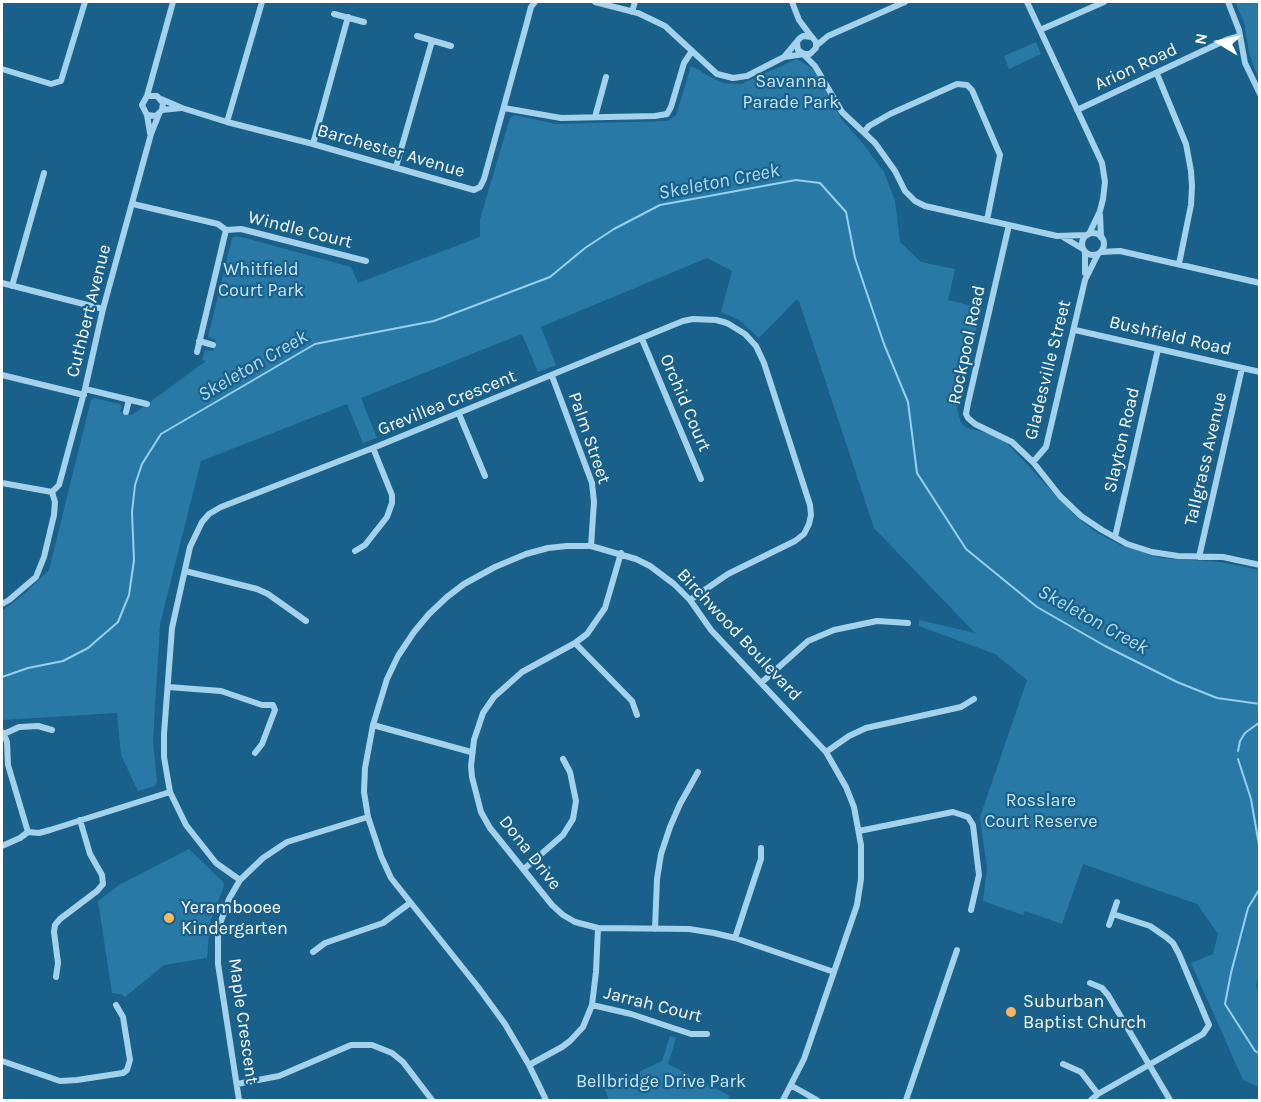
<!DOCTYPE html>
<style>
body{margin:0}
#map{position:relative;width:1261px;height:1102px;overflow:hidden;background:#19608b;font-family:Karla,sans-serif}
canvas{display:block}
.frame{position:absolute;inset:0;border:3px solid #fff;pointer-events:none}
.north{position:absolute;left:1189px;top:12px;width:60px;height:60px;-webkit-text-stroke:4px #19608b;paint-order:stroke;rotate:280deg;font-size:16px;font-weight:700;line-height:24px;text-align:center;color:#fff}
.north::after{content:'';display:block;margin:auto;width:21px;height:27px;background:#fff;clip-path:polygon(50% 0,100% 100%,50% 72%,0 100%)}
</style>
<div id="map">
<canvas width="1261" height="1102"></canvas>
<div class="frame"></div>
<div class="north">N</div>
</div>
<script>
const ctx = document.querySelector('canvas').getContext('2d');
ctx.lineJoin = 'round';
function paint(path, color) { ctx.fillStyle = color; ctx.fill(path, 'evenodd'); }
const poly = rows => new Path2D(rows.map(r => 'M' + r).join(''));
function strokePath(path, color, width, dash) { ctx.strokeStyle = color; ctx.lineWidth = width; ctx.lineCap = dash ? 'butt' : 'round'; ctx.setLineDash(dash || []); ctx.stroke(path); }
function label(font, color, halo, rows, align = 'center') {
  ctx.font = font + ' Karla,sans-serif'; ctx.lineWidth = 4.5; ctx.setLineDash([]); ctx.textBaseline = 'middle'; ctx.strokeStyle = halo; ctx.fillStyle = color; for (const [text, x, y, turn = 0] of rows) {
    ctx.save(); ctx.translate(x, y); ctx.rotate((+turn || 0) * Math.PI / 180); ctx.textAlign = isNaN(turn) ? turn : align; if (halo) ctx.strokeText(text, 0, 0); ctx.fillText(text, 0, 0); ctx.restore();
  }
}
const green = poly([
 [1235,2,1259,2,1259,80,1249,53,1244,22],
 [1036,42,1041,54,1009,69,1004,56],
 [797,59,813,69,842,120,860,140,884,172,895,201,900,242,921,262,955,269,948,300,981,308,980,311,977,310,976,315,979,316,957,409,961,423,967,428,991,434,1007,443,1072,513,1094,531,1120,545,1161,558,1221,562,1259,570,1260,969,1256,986,1260,995,1259,1087,1243,1080,1191,963,1213,954,1218,934,1197,904,1083,864,1062,924,1025,911,1023,915,983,901,987,869,980,817,1027,680,995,654,919,626,919,620,975,633,874,528,799,301,796,300,759,338,739,320,721,312,732,271,707,258,541,327,556,365,538,372,522,334,361,398,377,438,363,443,347,404,201,461,160,624,153,741,157,781,155,786,138,791,121,755,117,713,2,720,2,611,24,594,49,570,91,400,95,398,122,405,120,412,132,415,206,361,202,360,205,350,213,351,216,340,208,337,232,238,236,236,249,239,351,267,358,283,480,237,480,219,510,118,514,115,556,124,668,121,676,115,691,66,722,83,741,84],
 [189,849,223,882,224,886,210,922,207,958,164,965,125,997,120,994,112,993,98,901,119,885],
 [670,1036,676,1038,668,1064,730,1096,729,1100,609,1100,604,1088,662,1061]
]);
const stream = poly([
 [2,677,28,668,63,661,88,648,118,622,129,595,134,560,132,512,135,485,142,464,161,434,315,344,434,321,550,277,585,248,614,229,660,205,796,180,820,183,846,212,855,258,884,344,908,402,917,473,966,549,1037,607,1105,646,1177,682,1217,698,1260,704],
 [1238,751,1240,741,1245,733,1260,722],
 [1238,759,1251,799,1260,851],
 [1260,888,1248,908,1231,973,1225,1004,1255,1051,1260,1054]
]);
const street = poly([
 [595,2,638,13,665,26,717,74,733,78,747,76,784,57,804,54],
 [792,2,799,20,811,36],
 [1027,2,1102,163,1105,182,1103,199,1100,211,1089,234],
 [1228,2,1239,30,1245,63,1260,94],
 [632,12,635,2],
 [334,14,364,22],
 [1040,30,1104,2],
 [417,36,451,46],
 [816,46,828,36,905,2],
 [804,55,815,66,842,112,875,143,895,171,905,191,915,201,925,206,1057,236,1087,235],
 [784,57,800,38,803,36,812,37,816,42,816,48,810,54,804,54,798,50,797,43],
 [2,69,51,84,61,81,85,2],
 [1157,74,1186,144,1191,171,1192,186,1191,205,1179,264],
 [147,96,173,2],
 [161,99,182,108,227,122,313,144,474,190,480,187,484,179,526,26,531,7,535,2],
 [504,108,561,118,655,116,667,114,671,107,684,63,692,51],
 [162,110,181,108],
 [1077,110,1226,40,1240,36],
 [147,115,156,116,162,110,163,103,157,96,147,96,142,105,147,115,150,133],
 [595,117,606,77],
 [227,122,262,2],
 [864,132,869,126,890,114,957,84,967,85,972,90,1000,155,987,220],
 [313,144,348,17],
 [396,167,432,41],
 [133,204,218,224,226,230,197,352],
 [1100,215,1101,237],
 [1009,225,968,403,966,414,968,418,975,424,1012,442,1033,462,1060,496,1081,516,1102,530,1127,544,1152,552,1178,556,1223,557,1260,565],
 [226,230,241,229,366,261],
 '1082 244a11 11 0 1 1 22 0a11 11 0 1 1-22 0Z',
 [1063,237,1083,249],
 [1085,252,1085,273],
 [1101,252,1120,251,1260,283],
 [2,283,103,309],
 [12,286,44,173],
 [1075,330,1260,372],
 [642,339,701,479],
 [199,341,213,345],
 [2,375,84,395],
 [552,376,592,483,594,502,591,546],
 [85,389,147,404],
 [126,412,129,400],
 [459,414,485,476],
 [1033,462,1046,447,1085,280,1098,254],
 [2,483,52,492],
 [52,492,59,485,62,474,85,389,103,309,151,134,159,114],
 [1115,537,1158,349],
 [355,551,365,545,387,517,392,503,392,495,373,448],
 [621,553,605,608,587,634,575,643,522,672,494,697,483,713,474,740,471,766,472,777,481,812,490,828,552,905,563,915,575,922,598,928,689,929,714,933,735,938,834,972],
 [1199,557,1242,368],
 [185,571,257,589,268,594,306,621],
 [2,604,9,600,36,577,44,557,54,515,55,502,52,492],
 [575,643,632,701,637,715],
 [761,683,808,641,834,630,877,621,908,623],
 [168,687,221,691,262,705,273,705,275,710,262,744,255,753],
 [373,725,471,752],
 [2,732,4,734,19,727,38,726,52,730],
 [4,734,7,742,8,765,28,832],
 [826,752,849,736,866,728,961,707,974,699],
 [859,831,953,812,968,817,973,825,979,875,971,910],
 [2,846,20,838,28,832,39,833,50,830,170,792],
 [524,869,563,835,573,819,576,801,570,772,563,759],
 [240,880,216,863,186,825,170,792,164,757,164,734,172,628,190,547,202,522,209,514,221,507,373,448,683,321,693,319,716,320,727,323,745,334,756,346,764,363,810,505,811,515,809,524,804,534,795,541,728,574,690,600],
 [1109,925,1117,902],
 [655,929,657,879,661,854,670,827,680,804,698,772],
 [735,938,761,859,761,848],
 [313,952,325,943,383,923,410,903],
 [56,977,58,963,54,932,55,925,60,919,97,891,103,884,102,875,90,854,80,820],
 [1090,983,1102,988,1108,995,1170,1100],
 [592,1005,631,1014,691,1034,707,1034],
 [2,1061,60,1081,77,1080,123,1073,127,1070,130,1060,123,1017,116,1005],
 [1063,1064,1081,1072,1098,1094],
 [529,1065,562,1047,570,1041,583,1027,592,1005,596,972,598,928],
 [237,1084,279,1076,351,1045,372,1045,392,1053,403,1062,432,1100],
 [792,1086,817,1100],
 [239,1100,218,964,218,935,221,921,229,899,240,880,263,858,287,842,368,817],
 [546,1100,529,1065,505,1024,478,987,391,878,381,856,368,817,364,792,365,768,373,725,387,679,398,656,414,632,429,614,447,597,464,584,495,567,526,554,548,548,567,546,591,546,636,559,650,566,674,584,690,600,711,630,826,752,846,787,854,807,861,845,861,879,857,905,804,1059,783,1100],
 [906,1100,957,950],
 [1091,1100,1098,1094,1203,1034,1209,1025,1179,954,1173,943,1166,937,1150,926,1113,914]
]);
const markers = [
 [169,918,6,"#ffb460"],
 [1011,1012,6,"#ffb460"]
];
const streetNames = [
 ["Arion Road",1136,67,-25],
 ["Barchester Avenue",391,151,16],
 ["Windle Court",300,230,14],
 ["Cuthbert Avenue",89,311,-76],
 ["Bushfield Road",1170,336,13],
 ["Rockpool Road",967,345,-78],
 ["Gladesville Street",1048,370,-76],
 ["Grevillea Crescent",447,403,-22],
 ["Orchid Court",685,403,67],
 ["Palm Street",589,438,71],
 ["Slayton Road",1122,440,-77],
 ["Tallgrass Avenue",1206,459,-77],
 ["Birchwood Boulevard",739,635,47],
 ["Dona Drive",530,853,52],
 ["Jarrah Court",653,1005,14],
 ["Maple Crescent",243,1021,82]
];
const parkNames = [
 ["Savanna",791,82],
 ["Parade Park",791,103],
 ["Whitfield",261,270],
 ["Court Park",261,291],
 ["Rosslare",1041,801],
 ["Court Reserve",1041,822],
 ["Bellbridge Drive Park",661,1082]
];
const poiNames = [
 ["Yerambooee",181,908],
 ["Kindergarten",181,929],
 ["Suburban",1023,1002],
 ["Baptist Church",1023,1023]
];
const waterNames = [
 ["Skeleton Creek",719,182,-11],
 ["Skeleton Creek",253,366,-30],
 ["Skeleton Creek",1093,620,29]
];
paint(green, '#2979a7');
strokePath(stream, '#96d0f0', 2);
strokePath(street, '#a4d2ed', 6);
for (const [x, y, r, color] of markers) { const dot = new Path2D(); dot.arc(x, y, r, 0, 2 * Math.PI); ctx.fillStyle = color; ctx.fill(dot); strokePath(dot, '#19608b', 2); }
label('18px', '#fff', '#19608b', streetNames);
label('18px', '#c9e8fa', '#19608b', parkNames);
label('18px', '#fff', '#19608b', poiNames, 'left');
label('italic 20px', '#afdcf5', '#19608b', waterNames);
</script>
